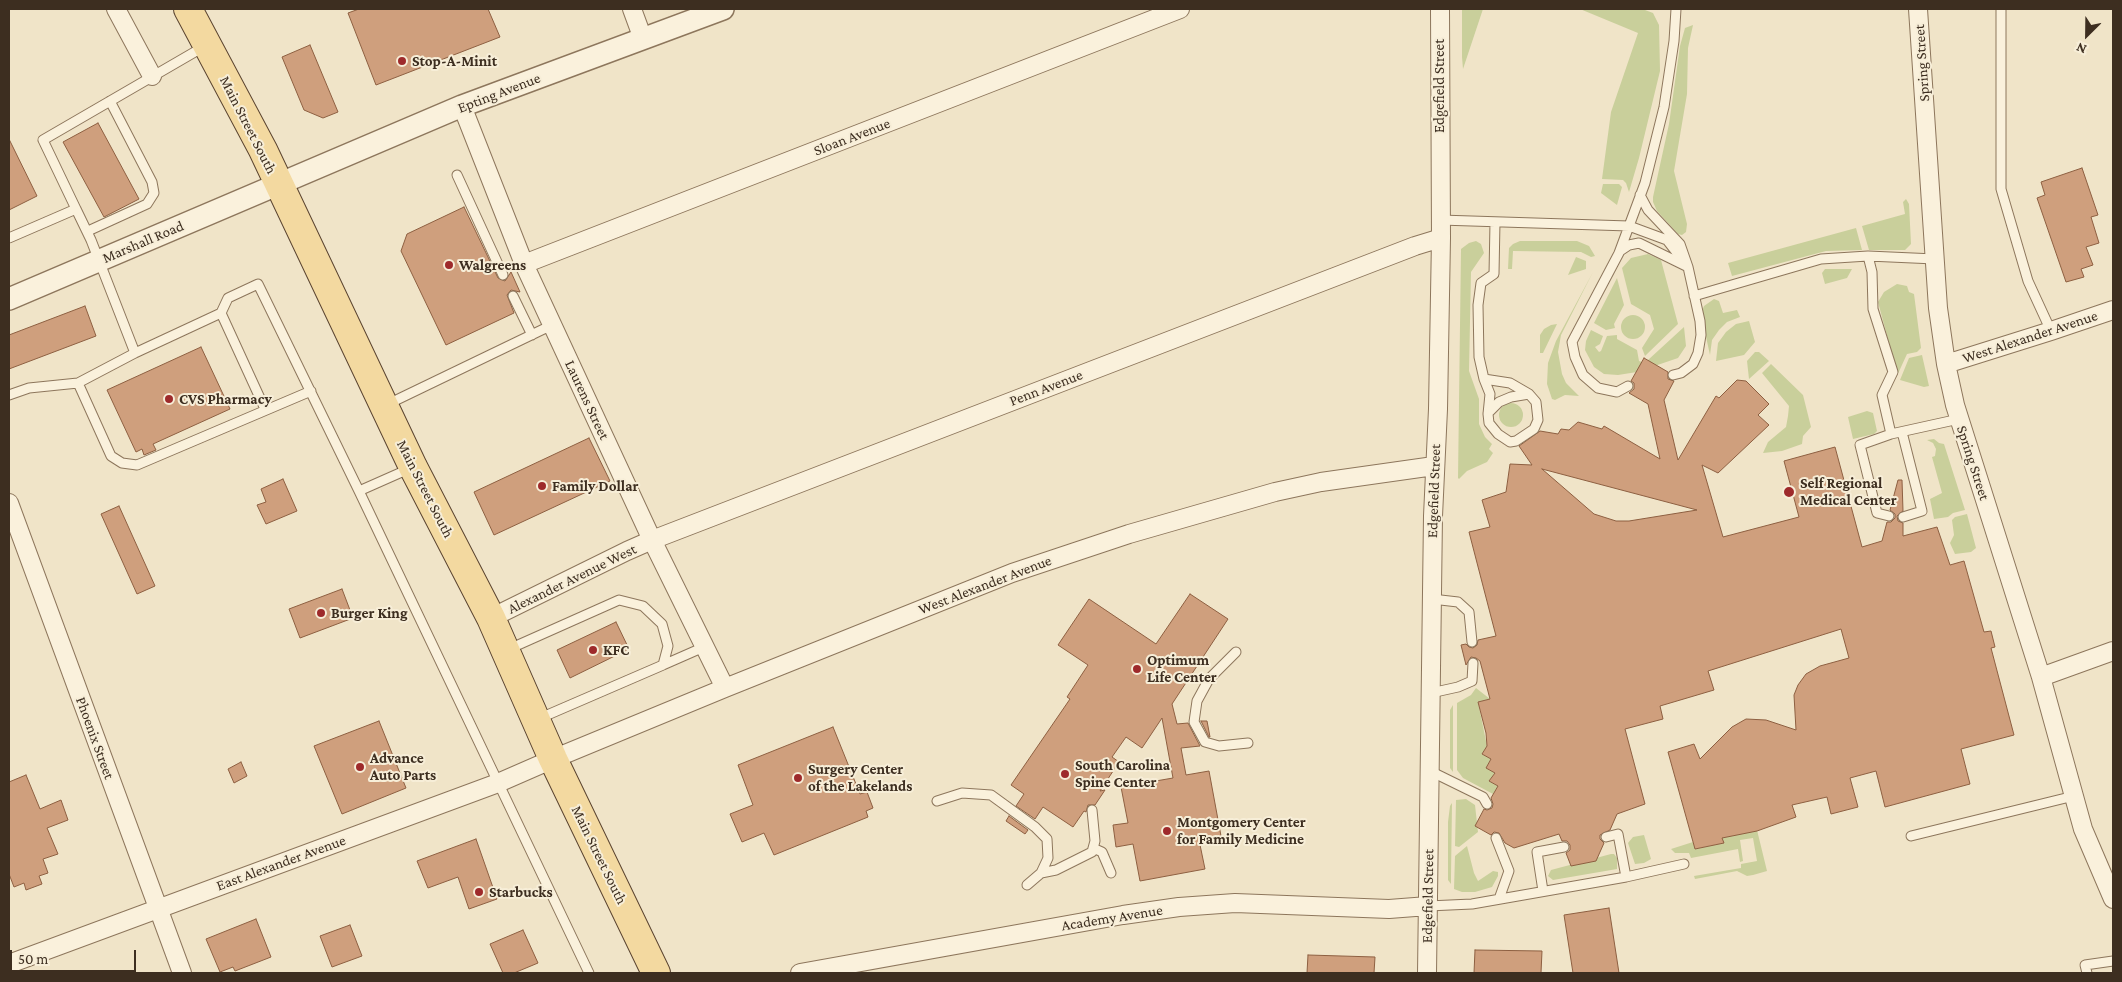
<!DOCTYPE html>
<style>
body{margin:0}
#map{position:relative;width:2122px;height:982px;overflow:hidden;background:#f0e4c8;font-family:"Crimson Pro",serif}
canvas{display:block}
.frame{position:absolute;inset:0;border:10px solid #3d2e20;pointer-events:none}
.north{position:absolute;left:2062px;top:10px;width:50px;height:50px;-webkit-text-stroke:4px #f7eed8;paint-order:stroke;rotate:203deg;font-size:14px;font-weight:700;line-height:20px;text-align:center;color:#3d2e20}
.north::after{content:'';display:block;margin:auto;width:18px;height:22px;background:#3d2e20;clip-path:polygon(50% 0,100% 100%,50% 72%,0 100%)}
.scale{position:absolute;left:10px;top:950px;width:126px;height:22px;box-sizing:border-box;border:2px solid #3d2e20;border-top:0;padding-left:6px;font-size:15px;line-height:18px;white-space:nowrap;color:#3d2e20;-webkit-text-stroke:4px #f7eed8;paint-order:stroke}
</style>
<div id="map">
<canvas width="2122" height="982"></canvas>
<div class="frame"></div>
<div class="north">N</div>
<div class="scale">50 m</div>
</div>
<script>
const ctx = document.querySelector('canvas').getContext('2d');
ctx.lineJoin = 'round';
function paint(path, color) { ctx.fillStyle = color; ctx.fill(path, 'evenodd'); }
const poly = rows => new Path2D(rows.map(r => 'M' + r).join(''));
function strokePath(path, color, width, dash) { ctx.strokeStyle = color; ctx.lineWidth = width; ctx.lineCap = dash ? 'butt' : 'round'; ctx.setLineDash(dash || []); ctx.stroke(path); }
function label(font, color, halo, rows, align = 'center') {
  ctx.font = font + ' "Crimson Pro",serif'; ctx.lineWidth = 4; ctx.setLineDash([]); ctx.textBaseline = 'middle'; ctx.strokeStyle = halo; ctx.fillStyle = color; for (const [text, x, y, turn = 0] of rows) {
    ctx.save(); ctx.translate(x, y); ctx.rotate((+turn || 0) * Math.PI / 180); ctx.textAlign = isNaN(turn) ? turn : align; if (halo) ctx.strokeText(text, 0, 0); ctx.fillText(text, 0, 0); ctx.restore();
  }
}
const green = poly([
 [1462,9,1483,9,1463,69,1462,57],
 [1580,9,1645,10,1653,13,1659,25,1660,71,1639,158,1629,192,1626,183,1623,180,1602,179,1611,112,1638,33],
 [1693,25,1688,48,1687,94,1674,171,1687,224,1686,232,1682,235,1678,234,1657,211,1653,202,1653,197,1669,124,1680,46,1685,28],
 [1603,184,1619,184,1622,187,1617,205,1601,193],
 [1906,199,1909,204,1911,244,1905,250,1869,250,1862,226,1905,214,1903,202],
 [1856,228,1862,250,1826,251,1732,276,1728,263],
 [1476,241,1481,244,1484,253,1471,272,1469,371,1479,399,1479,424,1485,437,1492,444,1489,449,1493,453,1487,462,1467,471,1459,479,1458,478,1461,249,1469,243],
 [1520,241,1577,241,1589,246,1595,256,1591,257,1581,252,1513,251,1512,269,1508,269,1509,248,1513,244],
 [1648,254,1661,260,1678,324,1645,356,1642,348,1654,329,1650,315,1631,304,1622,268,1631,258],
 [1576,257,1586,261,1586,269,1568,275],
 [1825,269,1852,269,1847,278,1825,284,1822,273],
 [1593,272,1561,335,1558,352,1562,374,1566,383,1579,396,1565,395,1555,400,1552,399,1547,384,1548,363,1556,341],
 [1617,278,1624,305,1614,324,1615,328,1606,330,1594,323],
 [1897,284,1907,286,1909,292,1914,294,1921,348,1917,352,1907,354,1896,378,1897,373,1878,302,1884,292],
 [1714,299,1719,301,1723,313,1737,310,1740,317,1727,322,1719,330,1712,340,1710,355,1701,314,1704,306],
 '1621 327a12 12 0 1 1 24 0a12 12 0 1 1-24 0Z',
 [1749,321,1755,342,1744,355,1716,361,1718,343,1726,332,1736,324],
 [1557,324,1543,353,1540,353,1540,335,1544,329,1551,325],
 [1684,327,1686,346,1678,358,1637,372,1618,375,1604,374,1594,367,1585,350,1586,341,1591,330,1603,336,1600,344,1595,347,1599,352,1601,351,1607,336,1617,335,1617,339,1637,350,1639,361,1642,362,1648,360],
 [1755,352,1759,352,1769,361,1749,379,1747,361],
 [1922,355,1929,386,1924,387,1900,380,1909,358],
 [1771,364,1803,395,1811,427,1803,436,1802,444,1782,451,1763,453,1768,442,1786,427,1788,416,1789,406,1762,373],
 '1499 415a12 12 0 1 1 24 0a12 12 0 1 1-24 0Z',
 [1867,411,1873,413,1877,431,1874,434,1853,439,1848,417],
 [1934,439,1939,443,1944,444,1965,510,1953,513,1948,517,1934,519,1930,499,1942,493,1932,457,1935,456,1936,449,1933,443,1927,440],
 [1967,514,1976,548,1971,552,1955,554,1950,543,1954,535,1952,520,1955,517],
 [1476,688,1490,699,1478,702,1487,746,1482,754,1491,759,1486,768,1495,773,1489,781,1498,786,1493,794,1463,778,1457,770,1457,703,1471,695],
 [1453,705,1453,772,1450,768,1450,710],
 [1466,799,1475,805,1478,832,1459,847,1455,846,1456,800],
 [1452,803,1451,876,1451,884,1448,880,1448,822,1450,806],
 [1757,830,1767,871,1753,875,1747,876,1737,871,1695,879,1694,876,1741,868,1741,864,1757,861,1753,838,1740,840,1743,861,1740,862,1738,849,1691,858,1689,853,1675,853,1671,849,1693,842,1695,849,1723,843,1721,835],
 [1644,835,1651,859,1644,863,1635,864,1628,843,1633,837],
 [1467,846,1474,873,1478,881,1493,871,1498,872,1498,876,1492,887,1475,892,1462,892,1454,889,1455,856],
 [1611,854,1614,854,1617,858,1617,869,1553,880,1548,876,1551,870]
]);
const building = poly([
 [359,9,488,9,500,37,376,85,348,13,359,9],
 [310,45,338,112,323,118,304,110,282,57,310,45],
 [98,123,139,199,104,217,63,142,98,123],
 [9,139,37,196,9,210,9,139],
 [2082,168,2098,215,2091,217,2099,243,2086,247,2093,265,2081,269,2084,277,2066,282,2037,198,2045,195,2041,182,2082,168],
 [464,207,498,278,505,281,511,272,520,292,511,290,507,295,514,313,446,345,401,251,407,234,464,207],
 [85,306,96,336,9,369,9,335,85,306],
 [201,347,230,409,153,444,156,450,144,455,142,449,136,452,107,390,201,347],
 [1644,358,1668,372,1668,379,1674,381,1664,400,1678,460,1716,396,1719,398,1737,380,1746,381,1769,404,1758,415,1769,425,1718,473,1702,465,1723,537,1799,517,1784,461,1835,447,1862,547,1882,541,1887,522,1891,522,1895,518,1895,514,1890,510,1898,480,1902,480,1903,511,1897,516,1898,521,1903,523,1903,536,1937,527,1950,565,1964,561,1984,632,1991,631,1995,647,1991,648,2014,735,1961,749,1970,784,1885,807,1876,771,1850,778,1858,807,1831,814,1827,797,1792,805,1796,817,1757,831,1722,838,1724,843,1695,849,1668,752,1694,744,1700,759,1732,727,1746,719,1766,720,1796,730,1794,695,1798,685,1806,674,1820,666,1849,658,1841,629,1708,671,1714,690,1660,706,1663,719,1625,729,1645,804,1617,814,1610,830,1600,835,1600,839,1604,843,1596,861,1571,866,1566,853,1570,850,1570,845,1567,841,1562,841,1559,834,1514,848,1505,843,1499,833,1494,832,1491,835,1475,826,1484,809,1487,810,1492,808,1493,804,1491,798,1498,786,1489,781,1495,773,1486,768,1491,759,1482,754,1487,746,1486,733,1478,702,1490,699,1480,661,1476,658,1471,657,1466,665,1461,645,1466,644,1469,647,1473,648,1477,645,1478,640,1496,636,1469,532,1490,527,1482,500,1506,492,1510,464,1532,465,1519,446,1540,431,1558,434,1561,429,1569,430,1578,422,1602,429,1604,426,1660,459,1648,404,1629,393,1634,389,1634,383,1631,381,1644,358],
 [1542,469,1697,510,1629,521,1616,521,1594,514,1542,469],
 [589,438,610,481,494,535,474,492,589,438],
 [283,479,297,511,266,524,257,505,266,502,261,489,283,479],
 [119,506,155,586,137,594,101,514,119,506],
 [342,589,353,618,300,638,289,609,342,589],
 [1190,594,1228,619,1172,704,1177,724,1188,723,1200,746,1181,748,1186,775,1209,771,1221,836,1199,840,1205,869,1140,881,1133,844,1116,847,1113,825,1128,823,1121,787,1173,778,1162,718,1142,748,1126,737,1112,757,1119,762,1100,791,1105,790,1095,805,1088,805,1086,812,1084,811,1073,827,1043,807,1035,819,1016,806,1024,794,1011,785,1070,699,1067,697,1088,665,1058,645,1089,599,1156,644,1190,594],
 [616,622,629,649,570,678,557,650,616,622],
 [379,721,406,788,342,814,314,746,379,721],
 [1201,721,1207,721,1210,737,1209,737,1201,721],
 [833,727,860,794,867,792,873,808,866,811,868,817,774,855,764,833,742,842,730,814,753,805,738,765,833,727],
 [241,762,247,776,234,783,228,769,241,762],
 [26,775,40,809,61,800,68,820,47,828,58,854,43,859,48,873,39,876,42,884,26,890,24,883,14,887,9,874,9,782,26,775],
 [1009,816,1028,830,1025,834,1006,821,1009,816],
 [476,839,497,899,469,909,458,877,428,888,417,861,476,839],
 [1609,908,1619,973,1573,973,1564,915,1609,908],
 [256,919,271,957,235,971,233,967,220,972,206,939,256,919],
 [350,925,362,956,332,967,320,936,350,925],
 [523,930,538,963,514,973,503,973,490,944,523,930],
 [1475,950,1542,951,1541,973,1474,973,1475,950],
 [1308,955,1375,957,1374,973,1307,973,1308,955]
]);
const service = poly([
 [2001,9,2001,189,2028,281,2051,331],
 [457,175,503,275],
 [1640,195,1648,210,1680,244,1688,267,1700,321,1701,335,1698,353,1693,364,1681,373,1673,375],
 [76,209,91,240,135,353,78,383,111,456,122,463,137,465,311,391],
 [1440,220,1629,226,1667,240,1688,267],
 [88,231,147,204,154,193,152,182,110,101],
 [9,238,76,209,43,140,205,46],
 [1620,251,1629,245,1639,243,1688,267],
 [1868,256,1872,272,1873,309,1893,372,1882,395,1891,434,1959,419],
 [513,296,532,335],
 [1694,296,1821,259,1868,256,1935,259],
 [221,313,265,409],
 [135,353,221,313,228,298,258,284,359,491,589,973],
 [1484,379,1510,383,1529,394,1536,402,1538,420,1534,429,1516,441,1510,442,1498,434,1489,423,1488,414,1490,394,1484,379,1479,357,1478,305,1481,283,1494,274,1495,222],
 [1628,386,1617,392,1598,388,1583,375,1575,357,1572,342,1619,253,1645,183,1664,107,1674,41,1676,9],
 [9,395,29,388,78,383],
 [386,405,552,325],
 [1488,413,1499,402,1511,397,1529,394],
 [1902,432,1922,511,1903,517],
 [359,491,411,468],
 [1889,516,1877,513,1860,445,1891,434],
 [1432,599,1458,602,1469,612,1472,642],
 [509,649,619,600,643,606,662,624,668,646,663,665,538,719],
 [1236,652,1209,679,1197,701,1194,722,1205,742,1219,746,1248,743],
 [663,665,704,647],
 [1431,693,1458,687,1472,681,1473,663],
 [1430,771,1483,797,1487,804],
 [937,801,962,793,991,795,1035,827,1047,839,1048,858,1041,873,1027,885],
 [1911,836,2074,796],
 [1606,837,1618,834,1626,877],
 [1496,838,1509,871,1499,899],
 [1093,848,1102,852,1111,873],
 [1041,873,1056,870,1092,852,1095,841,1092,810],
 [1543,891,1537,852,1564,847],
 [1428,906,1472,904,1626,877,1684,864],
 [2087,973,2085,965,2113,961]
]);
const minor = poly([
 [116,9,152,76],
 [632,9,643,39],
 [1918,9,1938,308,1946,364,1955,405,2041,677,2083,829,2113,899],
 [462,106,524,264,652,540,725,688],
 [524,264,1180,9],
 [1946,364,2051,331,2113,310],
 [9,503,182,973],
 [491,618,627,551,652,540,1415,246,1441,238],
 [2041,677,2113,651],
 [9,964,498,783,553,759,725,688,1012,573,1129,534,1275,492,1321,482,1434,466],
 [800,973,1123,915,1179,907,1235,903,1389,909,1428,906],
 [1427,973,1433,516,1438,409,1441,238,1440,9]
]);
const tertiary = poly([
 [9,299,462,106,723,9]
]);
const primary = poly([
 [188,9,263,150,413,467,491,618,553,759,656,973]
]);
const markers = [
 [402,61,5,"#9e2a2b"],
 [449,265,5,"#9e2a2b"],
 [169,399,5,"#9e2a2b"],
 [542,486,5,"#9e2a2b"],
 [1789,492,6,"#9e2a2b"],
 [321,613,5,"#9e2a2b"],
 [593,650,5,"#9e2a2b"],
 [1137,669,5,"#9e2a2b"],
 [360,767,5,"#9e2a2b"],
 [1065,774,5,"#9e2a2b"],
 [798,778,5,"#9e2a2b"],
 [1167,831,5,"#9e2a2b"],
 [479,892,5,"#9e2a2b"]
];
const poiNames = [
 ["Stop-A-Minit",412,61],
 ["Walgreens",459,265],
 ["CVS Pharmacy",179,399],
 ["Self Regional",1800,483],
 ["Medical Center",1800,500],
 ["Family Dollar",552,486],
 ["Burger King",331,613],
 ["KFC",603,650],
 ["Optimum",1147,660],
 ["Life Center",1147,677],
 ["Advance",370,758],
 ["Auto Parts",370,775],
 ["South Carolina",1075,765],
 ["Spine Center",1075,782],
 ["Surgery Center",808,769],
 ["of the Lakelands",808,786],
 ["Montgomery Center",1177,822],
 ["for Family Medicine",1177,839],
 ["Starbucks",489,892]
];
const streetNames = [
 ["Spring Street",1922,63,-94],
 ["Edgefield Street",1439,86,-90],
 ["Epting Avenue",499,93,-21],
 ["Main Street South",248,125,63],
 ["Sloan Avenue",852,137,-21],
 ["Marshall Road",143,242,-23],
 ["West Alexander Avenue",2030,337,-18],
 ["Penn Avenue",1046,388,-21],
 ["Laurens Street",587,400,65],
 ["Spring Street",1973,463,72],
 ["Main Street South",425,489,63],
 ["Edgefield Street",1434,491,-88],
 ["Alexander Avenue West",572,579,-26],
 ["West Alexander Avenue",985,585,-21],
 ["Phoenix Street",95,738,70],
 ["Main Street South",599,855,64],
 ["East Alexander Avenue",281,863,-20],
 ["Edgefield Street",1428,896,-89],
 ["Academy Avenue",1112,918,-9]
];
paint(green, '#c9cf9b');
paint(building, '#cf9f7d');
strokePath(building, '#8d5f41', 1);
strokePath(service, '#8d765c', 11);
strokePath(minor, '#8d765c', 20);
strokePath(tertiary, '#8d765c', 24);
strokePath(primary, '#5b4430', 30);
strokePath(service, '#faf1dc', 9);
strokePath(minor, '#faf1dc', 18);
strokePath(tertiary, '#faf1dc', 21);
strokePath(primary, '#f3d9a0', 28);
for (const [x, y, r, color] of markers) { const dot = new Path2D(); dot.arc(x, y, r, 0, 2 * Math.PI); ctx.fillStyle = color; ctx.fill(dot); strokePath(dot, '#f7eed8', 2); }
label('bold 15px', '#3d2e20', '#f7eed8', poiNames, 'left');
label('15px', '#3d2e20', '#f7eed8', streetNames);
</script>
